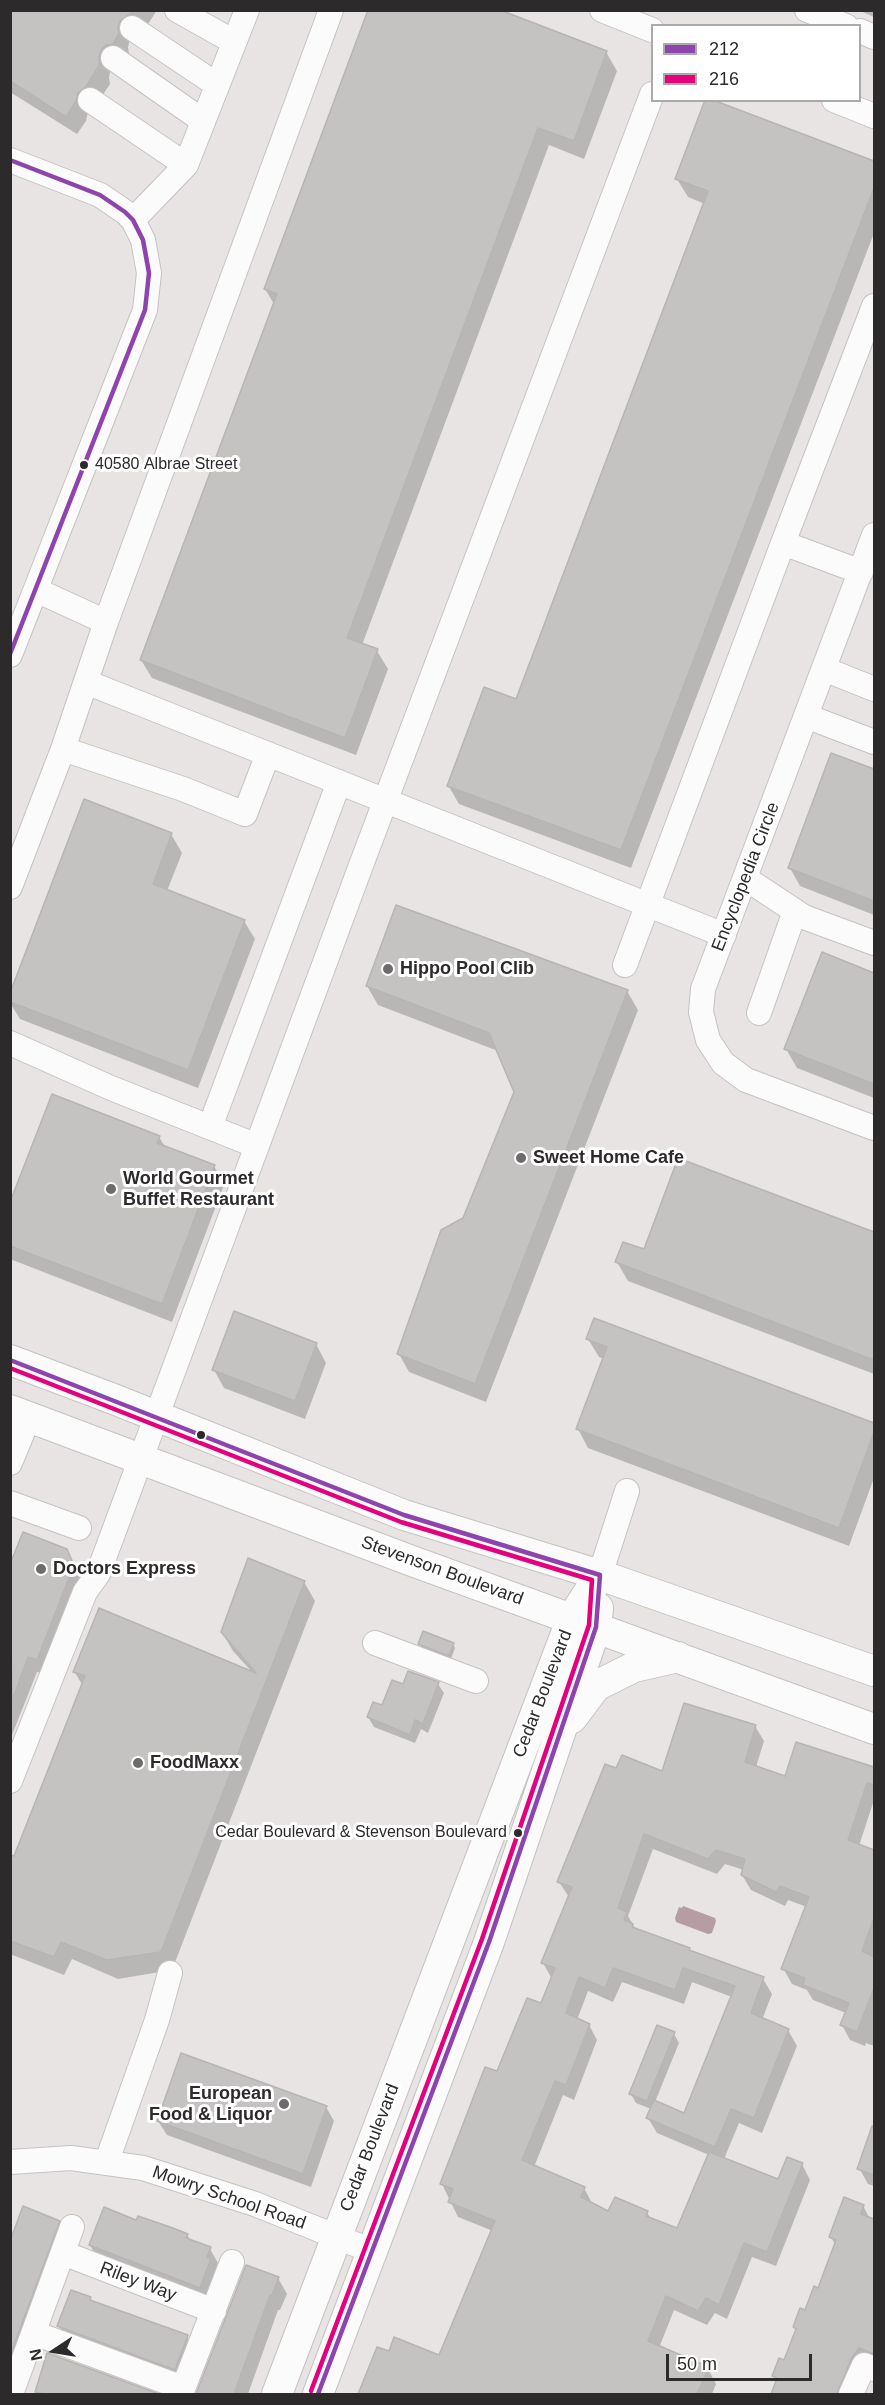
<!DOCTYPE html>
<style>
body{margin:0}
#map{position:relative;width:885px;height:2405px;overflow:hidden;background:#e8e4e4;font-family:Arial,sans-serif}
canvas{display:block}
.frame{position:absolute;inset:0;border:12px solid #2d2a2b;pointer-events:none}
.legend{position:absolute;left:651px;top:24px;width:210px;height:78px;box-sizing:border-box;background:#fff;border:2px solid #abaaaa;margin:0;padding:8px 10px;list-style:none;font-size:18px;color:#2d2a2b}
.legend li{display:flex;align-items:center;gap:12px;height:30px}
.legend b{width:30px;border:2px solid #abaaaa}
.north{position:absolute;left:24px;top:2321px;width:60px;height:60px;-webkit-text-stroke:4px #fff;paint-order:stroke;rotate:258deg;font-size:16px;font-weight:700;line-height:24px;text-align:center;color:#2d2a2b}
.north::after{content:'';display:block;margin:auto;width:21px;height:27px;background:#2d2a2b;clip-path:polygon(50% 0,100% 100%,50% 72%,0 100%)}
.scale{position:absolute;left:666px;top:2354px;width:146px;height:27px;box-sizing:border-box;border:3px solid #2d2a2b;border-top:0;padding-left:8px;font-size:18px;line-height:21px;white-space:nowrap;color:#2d2a2b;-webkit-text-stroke:4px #fff;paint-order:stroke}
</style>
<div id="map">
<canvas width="885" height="2405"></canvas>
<div class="frame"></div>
<ul class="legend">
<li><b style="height:8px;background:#8e44ad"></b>212</li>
<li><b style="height:8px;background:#e5007d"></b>216</li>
</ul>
<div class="north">N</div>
<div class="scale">50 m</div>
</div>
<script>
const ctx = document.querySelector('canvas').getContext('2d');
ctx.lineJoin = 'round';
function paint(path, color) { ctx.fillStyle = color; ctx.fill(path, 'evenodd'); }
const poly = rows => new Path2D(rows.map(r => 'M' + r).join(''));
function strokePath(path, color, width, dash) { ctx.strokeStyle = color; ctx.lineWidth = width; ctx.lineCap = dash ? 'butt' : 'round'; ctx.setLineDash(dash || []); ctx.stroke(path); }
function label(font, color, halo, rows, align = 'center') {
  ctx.font = font + ' Arial,sans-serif'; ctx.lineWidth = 6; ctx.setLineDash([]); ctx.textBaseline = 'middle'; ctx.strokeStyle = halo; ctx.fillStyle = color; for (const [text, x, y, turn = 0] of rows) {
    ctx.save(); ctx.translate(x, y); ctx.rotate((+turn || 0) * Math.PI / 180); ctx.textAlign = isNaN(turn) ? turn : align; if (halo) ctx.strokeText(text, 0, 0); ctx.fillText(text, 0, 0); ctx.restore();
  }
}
const water = poly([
 [683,1906,715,1918,716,1921,712,1933,708,1934,676,1922,675,1918,679,1907,682,1908]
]);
const shadow = poly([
 [10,10,157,10,143,32,130,39,128,47,129,54,124,62,111,69,109,77,110,84,96,105,88,111,86,121,77,134,10,92],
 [858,10,874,10,874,17],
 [606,52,617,71,584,159,549,145,362,645,377,651,388,669,356,755,152,678,141,660,274,304,265,289],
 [708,100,874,163,874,233,631,868,459,804,448,785,517,701,705,204,688,197,677,179],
 [832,754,874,771,874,915,800,886,790,868],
 [171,834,182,853,167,891,244,921,255,939,198,1088,20,1019,10,1003,10,997],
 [874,971,874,1098,797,1068,786,1049],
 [367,986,627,991,638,1010,486,1402,409,1372,399,1354,464,1220,516,1092,498,1051,378,1005],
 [159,1137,165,1147,214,1166,224,1185,172,1322,10,1259,10,1206],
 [679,1160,874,1233,874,1374,628,1281,617,1262,645,1251],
 [595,1320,874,1425,874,1478,849,1546,588,1448,578,1429,604,1359,599,1357,588,1339],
 [316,1344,326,1363,305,1419,224,1388,214,1370],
 [66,1550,82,1581,46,1674,37,1672,10,1740,10,1568],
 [304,1582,315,1601,172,1970,118,1979,72,1959,64,1975,10,1954,10,1856,15,1858,83,1686,74,1671,253,1673,233,1651,222,1632],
 [420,1644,453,1644,455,1648,451,1659,422,1648],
 [438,1684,444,1693,428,1733,421,1729,415,1743,374,1727,368,1717,383,1707,404,1686],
 [755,1726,764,1741,756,1767,786,1777,797,1744,874,1768,874,1800,859,1846,874,1852,874,2046,866,2043,865,2046,850,2040,842,2025,846,2013,813,2000,807,1990,792,1984,783,1968,807,1907,788,1900,785,1906,751,1890,742,1875,744,1870,725,1864,717,1874,653,1849,628,1916,635,1928,689,1949,691,1953,763,1979,772,1994,762,2020,788,2030,797,2046,762,2133,739,2123,724,2159,778,2181,802,2164,810,2180,776,2266,752,2257,727,2319,715,2313,707,2325,674,2310,659,2348,708,2369,716,2384,712,2394,654,2394,644,2390,642,2394,360,2394,378,2349,390,2352,440,2357,493,2231,458,2217,442,2184,498,2073,541,2005,552,1979,543,1963,569,1897,559,1882,617,1770,663,1773],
 [622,1982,684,2004,692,1982,732,1997,685,2115,655,2102,679,2043,674,2034,631,2094,636,2103,651,2109,648,2118,657,2133,709,2155,678,2230,651,2220,647,2212,609,2213,592,2203,584,2188,534,2167,563,2095,574,2100,597,2040,589,2025,577,2020,588,1991,613,2002],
 [326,2107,334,2121,311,2187,167,2135,158,2121],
 [874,2129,874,2186,868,2184,859,2168],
 [863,2206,868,2215,867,2218,874,2220,874,2360,843,2394,772,2394,777,2382,774,2376,785,2362,797,2332,794,2327,819,2290,836,2246,831,2237],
 [137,2221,187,2235,191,2241,210,2249,218,2263,216,2269,218,2273,208,2301,98,2259,90,2245],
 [59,2222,69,2240,10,2386,10,2244],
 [246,2267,278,2278,287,2294,280,2310,278,2310,248,2394,198,2394],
 [90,2298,93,2303,187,2337,195,2351,183,2383,67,2340,59,2326],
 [48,2355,155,2394,36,2394]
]);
const building = poly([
 [10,10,135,10,120,21,118,28,119,34,113,44,106,45,101,50,99,57,100,64,86,87,78,93,76,101,66,117,10,81,10,10],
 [368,10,500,10,607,51,574,141,538,128,347,638,378,649,345,738,140,660,277,294,264,289,368,10],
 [705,100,713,100,874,161,874,188,621,850,447,786,484,687,516,699,708,191,675,179,705,100],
 [831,753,874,769,874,901,788,868,831,753],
 [84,799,172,833,153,884,245,920,188,1070,10,1002,10,993,84,799],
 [396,905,628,990,475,1384,397,1354,441,1230,463,1218,514,1092,489,1033,366,986,396,905],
 [822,952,874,973,874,1084,784,1049,822,952],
 [52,1094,160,1136,157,1143,215,1165,162,1304,10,1246,10,1202,52,1094],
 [678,1158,874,1232,874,1360,615,1262,623,1242,644,1249,678,1158],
 [234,1311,317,1343,295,1401,212,1370,234,1311],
 [594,1318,874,1423,874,1432,839,1528,576,1429,607,1347,586,1339,594,1318],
 [23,1532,67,1549,74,1565,37,1660,28,1657,12,1701,10,1564,23,1532],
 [248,1558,305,1581,161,1952,107,1960,61,1942,54,1957,10,1941,10,1855,14,1856,85,1676,73,1672,99,1608,256,1673,221,1632,248,1558],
 [423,1631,454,1643,449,1656,418,1644,423,1631],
 [408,1671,439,1682,423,1724,415,1720,410,1735,367,1717,373,1702,382,1705,392,1680,403,1684,408,1671],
 [684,1703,756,1725,745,1762,785,1776,796,1742,874,1767,874,1785,867,1783,848,1840,874,1850,874,1918,862,1951,874,1957,874,1988,857,2032,840,2025,849,2003,803,1985,805,1978,781,1969,809,1897,780,1886,776,1892,741,1875,745,1859,716,1850,708,1859,644,1834,618,1908,627,1912,624,1920,633,1924,632,1927,690,1948,689,1950,764,1977,751,2013,789,2029,754,2118,731,2109,715,2147,646,2118,654,2100,684,2113,735,1986,683,1968,675,1990,613,1968,605,1988,579,1977,566,2013,590,2024,566,2085,555,2081,522,2160,585,2187,581,2197,608,2211,615,2197,648,2211,646,2216,677,2228,709,2152,778,2179,787,2157,803,2163,767,2252,744,2243,719,2305,706,2298,698,2311,666,2296,648,2341,709,2367,697,2394,358,2394,377,2347,389,2351,394,2337,439,2355,495,2221,448,2202,453,2189,440,2184,485,2067,497,2071,527,1998,541,2003,555,1968,541,1963,572,1887,557,1882,605,1764,616,1768,622,1755,662,1771,684,1703],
 [657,2025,675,2032,647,2101,629,2094,657,2025],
 [181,2053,327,2106,303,2174,157,2121,181,2053],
 [872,2126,874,2127,874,2175,857,2169,872,2126],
 [844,2197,864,2205,861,2214,874,2219,874,2354,859,2348,851,2359,837,2394,771,2394,777,2378,772,2376,779,2358,784,2360,796,2329,793,2327,800,2308,805,2310,814,2286,818,2288,836,2240,829,2237,844,2197],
 [23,2206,60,2221,11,2353,10,2241,23,2206],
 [104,2207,136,2220,138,2216,173,2228,188,2234,186,2238,211,2247,207,2257,211,2258,200,2288,89,2245,104,2207],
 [246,2265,279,2277,272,2295,270,2295,234,2394,196,2394,246,2265],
 [71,2290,91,2297,90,2300,188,2335,175,2370,57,2326,71,2290],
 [47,2353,159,2394,44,2394,35,2392,47,2353]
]);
const minor = poly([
 [177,10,234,42],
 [602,10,652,30],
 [807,10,846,26],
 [132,28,217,85],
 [860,31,874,37],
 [113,58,203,121],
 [90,100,186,165],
 [834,100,874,116],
 [10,160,100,195,125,212,133,220,143,240,149,273,145,310,10,655],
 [133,220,186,165,247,10],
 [874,535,703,989,701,1012,708,1040,723,1063,746,1080,874,1128],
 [861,572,783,543,874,306],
 [36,590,106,622],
 [824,669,874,689],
 [86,682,724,935],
 [806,716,874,742],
 [268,754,245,814,183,789,63,749,106,622,331,10],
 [745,878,804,917,874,943],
 [10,887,63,749],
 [625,965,783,543],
 [759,1013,795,911],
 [10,1043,111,1088,257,1146],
 [210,1127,339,782],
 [10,1463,29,1417],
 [10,1503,79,1528],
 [600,1575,627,1491],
 [375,1643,476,1681],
 [10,1781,85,1592,98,1574,360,868,652,94],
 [107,2161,157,2020,170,1973],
 [10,2162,71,2158,143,2168,255,2204,372,2251],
 [63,2253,214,2311],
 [34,2333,183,2388],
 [11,2394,72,2227],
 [181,2394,232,2262],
 [851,2394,864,2365,874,2369]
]);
const major = poly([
 [10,1360,116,1400,404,1515,600,1575,874,1671],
 [10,1410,412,1561,874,1729],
 [572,1718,596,1686,634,1667,678,1657],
 [277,2394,572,1618,600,1575],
 [318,2394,489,1942,596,1627,598,1608]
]);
const bus1 = poly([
 [10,160,100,195,125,212,133,220,143,240,149,273,145,310,10,654],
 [10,1360,404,1515,600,1575,596,1627,489,1942,318,2394]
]);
const bus2 = poly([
 [10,1368,401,1522,592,1580,589,1625,482,1939,311,2391]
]);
const markers = [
 [84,465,5,"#2d2a2b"],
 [388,969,6,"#6e6b6c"],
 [521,1158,6,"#6e6b6c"],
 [111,1189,6,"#6e6b6c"],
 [201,1435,5,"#2d2a2b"],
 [41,1569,6,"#6e6b6c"],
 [138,1763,6,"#6e6b6c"],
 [518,1833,5,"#2d2a2b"],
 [284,2104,6,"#6e6b6c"]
];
const busNames = [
 ["40580 Albrae Street",95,465],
 ["Cedar Boulevard & Stevenson Boulevard",507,1833,"right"]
];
const streetNames = [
 ["Encyclopedia Circle",746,877,-69],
 ["Stevenson Boulevard",442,1571,20],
 ["Cedar Boulevard",543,1694,-69],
 ["Cedar Boulevard",370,2148,-69],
 ["Mowry School Road",229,2198,19],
 ["Riley Way",138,2282,21]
];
const poiNames = [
 ["Hippo Pool Clib",400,969],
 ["Sweet Home Cafe",533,1158],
 ["World Gourmet",123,1179],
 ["Buffet Restaurant",123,1200],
 ["Doctors Express",53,1569],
 ["FoodMaxx",150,1763],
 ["European",272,2094,"right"],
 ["Food & Liquor",272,2115,"right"]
];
paint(water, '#b69da3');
paint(shadow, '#0003');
paint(building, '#c5c2c2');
strokePath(building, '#b7b4b4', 1.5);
strokePath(minor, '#c5c2c2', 26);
strokePath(major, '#c5c2c2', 32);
strokePath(minor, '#fcfbfb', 24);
strokePath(major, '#fcfbfb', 30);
strokePath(bus1, '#8e44ad', 4.5);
strokePath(bus2, '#e5007d', 4.5);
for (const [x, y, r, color] of markers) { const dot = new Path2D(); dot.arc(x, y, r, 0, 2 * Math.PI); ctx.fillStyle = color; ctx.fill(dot); strokePath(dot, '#fff', 2); }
label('16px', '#2d2a2b', '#fff', busNames, 'left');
label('18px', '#2d2a2b', '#fff', streetNames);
label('bold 18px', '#2d2a2b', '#fff', poiNames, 'left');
</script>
